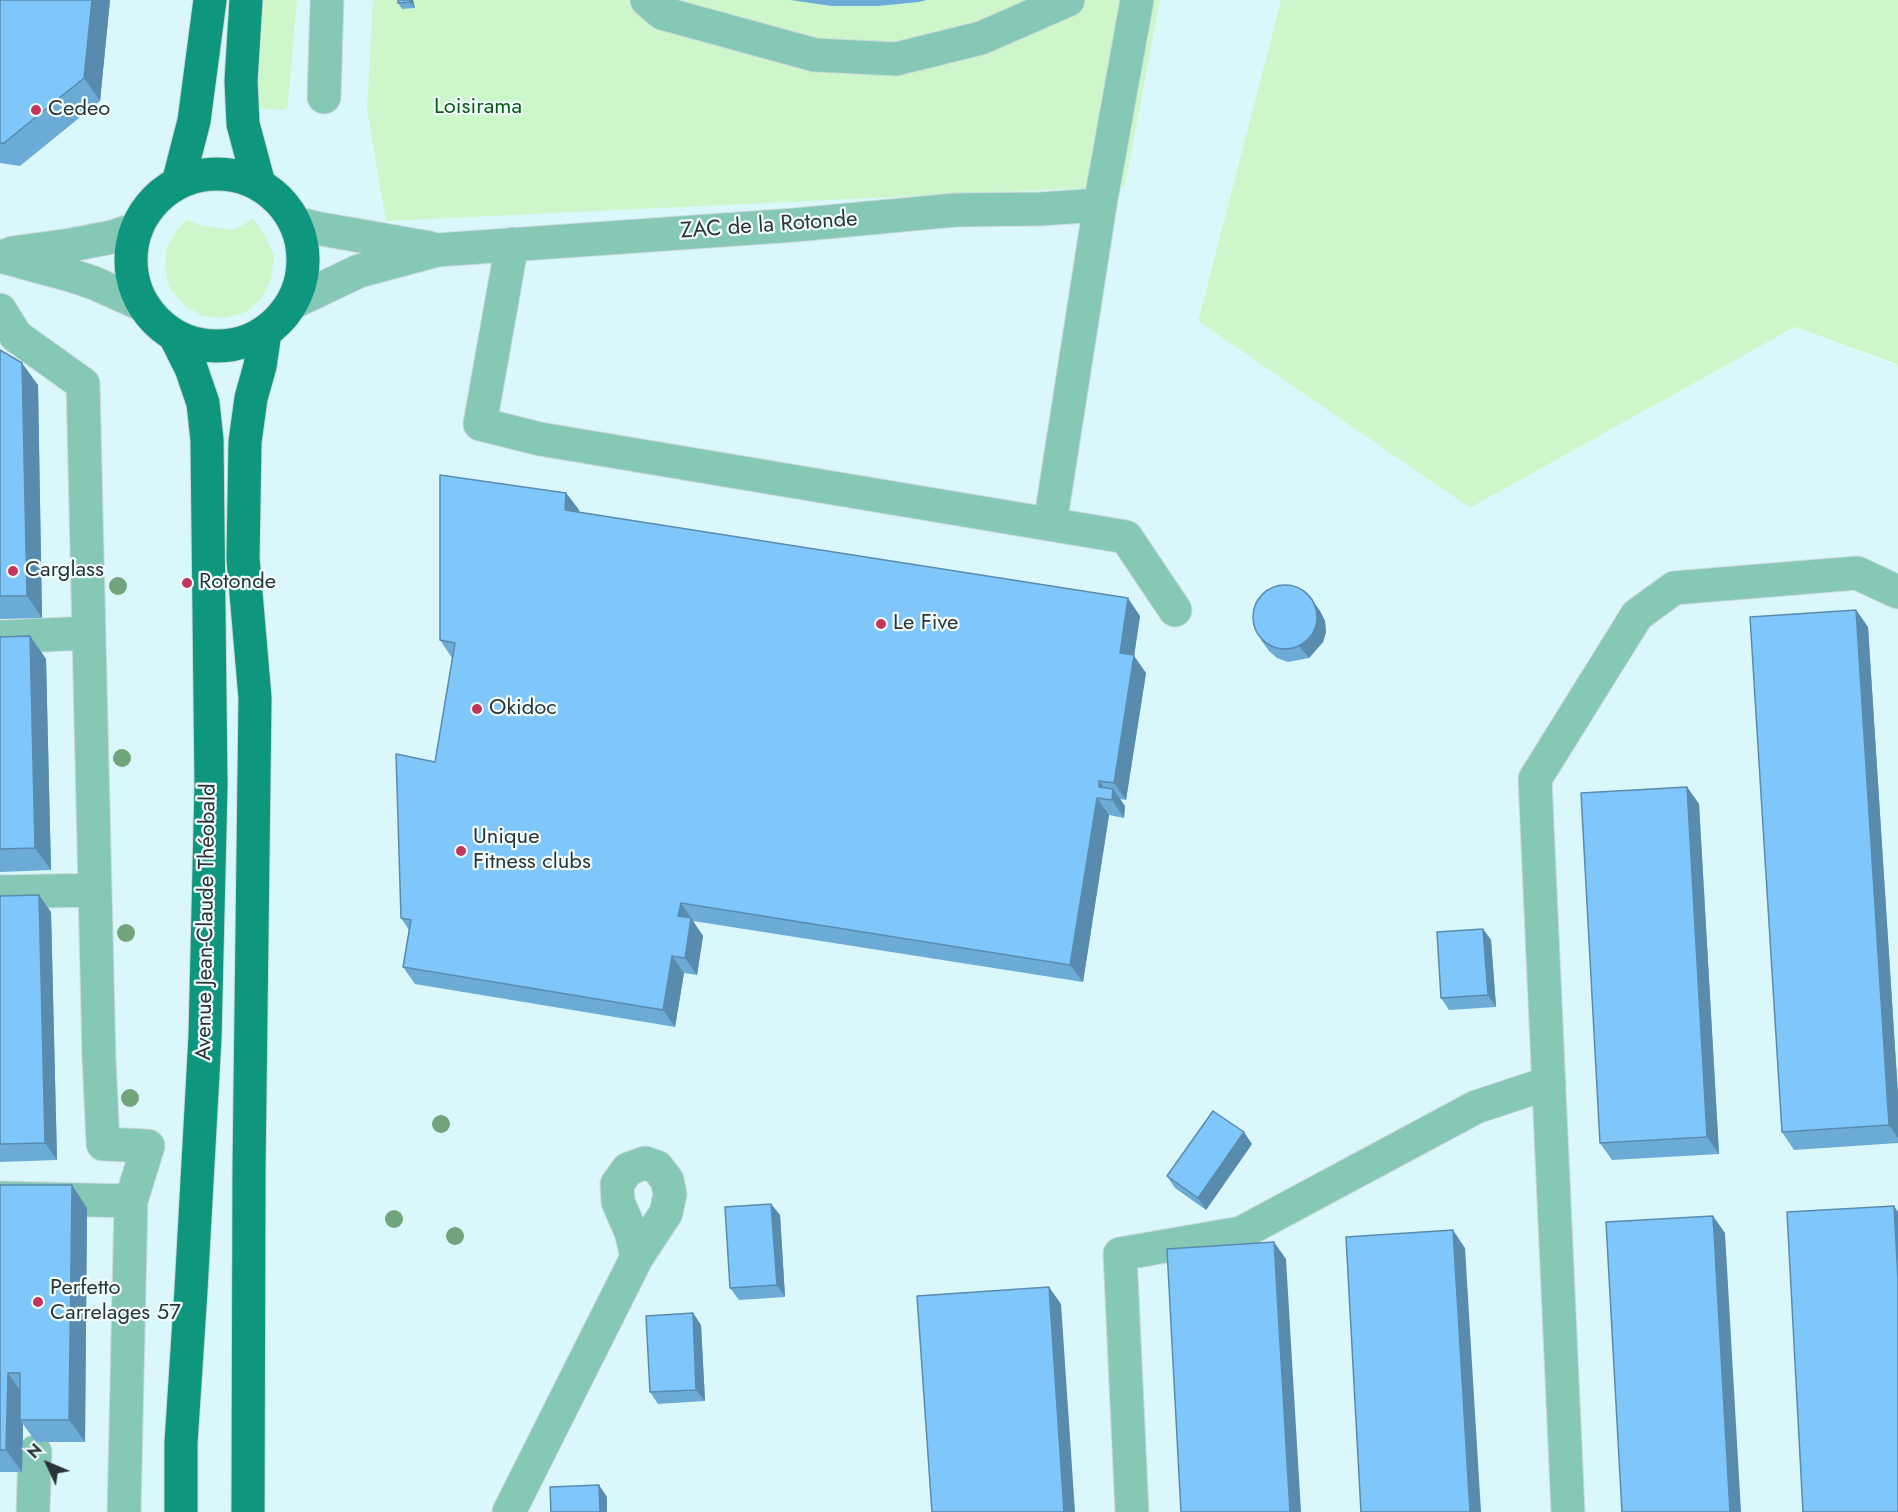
<!DOCTYPE html>
<meta charset="utf-8">
<style>
body{margin:0}
#map{position:relative;width:1898px;height:1512px;overflow:hidden;background:#f2fdfe;font-family:Jost,sans-serif}
canvas{display:block}
.north{position:absolute;left:18px;top:1434px;width:60px;height:60px;-webkit-text-stroke:4px #f2fdfe;paint-order:stroke;rotate:314deg;font-size:16px;font-weight:700;line-height:24px;text-align:center;color:#2a3436}
.north::after{content:'';display:block;margin:auto;width:21px;height:27px;background:#2a3436;clip-path:polygon(50% 0,100% 100%,50% 72%,0 100%)}
</style>
<div id="map">
<canvas width="1898" height="1512"></canvas>
<div class="north">N</div>
</div>
<script>
const ctx = document.querySelector('canvas').getContext('2d');
ctx.lineJoin = 'round';
function paint(path, color) { ctx.fillStyle = color; ctx.fill(path, 'evenodd'); }
const poly = rows => new Path2D(rows.map(r => 'M' + r).join(''));
function strokePath(path, color, width, dash) { ctx.strokeStyle = color; ctx.lineWidth = width; ctx.lineCap = dash ? 'butt' : 'round'; ctx.setLineDash(dash || []); ctx.stroke(path); }
function label(font, color, halo, rows, align = 'center') {
  ctx.font = font + ' Jost,sans-serif'; ctx.lineWidth = 4.5; ctx.setLineDash([]); ctx.textBaseline = 'middle'; ctx.strokeStyle = halo; ctx.fillStyle = color; for (const [text, x, y, turn = 0] of rows) {
    ctx.save(); ctx.translate(x, y); ctx.rotate((+turn || 0) * Math.PI / 180); ctx.textAlign = isNaN(turn) ? turn : align; if (halo) ctx.strokeText(text, 0, 0); ctx.fillText(text, 0, 0); ctx.restore();
  }
}
const built = poly([
 [0,0,1281,0,1198,321,1470,508,1795,327,1896,365,1898,370,1898,1512,0,1512]
]);
const green = poly([
 [262,0,297,0,288,104,287,108,282,110,257,108],
 [373,0,1160,0,1125,186,386,221,367,110],
 [1281,0,1898,0,1898,370,1896,364,1795,327,1470,508,1198,321],
 [253,219,266,237,274,256,271,280,261,299,246,312,225,318,203,316,184,305,169,287,165,268,166,250,176,231,187,220,203,226,234,230]
]);
const minor = poly([
 [647,0,662,13,815,55,896,59,981,38,1068,0],
 [324,97,327,0],
 [295,223,321,229,430,248],
 [512,244,480,424,540,439,1126,537,1175,610],
 [12,253,71,245,112,237,137,229],
 [0,256,70,275,94,283,143,305],
 [294,302,359,271,437,250,795,225,955,210,1040,209,1100,205],
 [0,310,16,336,83,384,99,1058,103,1144,148,1146,131,1201,124,1512],
 [1050,524,1100,205,1137,0],
 [0,637,89,633],
 [0,892,95,890],
 [0,1198,131,1201],
 [33,1512,35,1452],
 [509,1512,637,1257,666,1213,670,1194,667,1180,657,1167,645,1163,628,1169,617,1184,618,1202,631,1232,637,1257],
 [1132,1512,1120,1254,1241,1233,1476,1107,1549,1083],
 [1568,1512,1535,779,1637,615,1674,588,1857,573,1898,592]
]);
const major = poly([
 [246,0,241,81,243,124,259,184],
 '131 260a86 86 0 1 1 172 0a86 86 0 1 1-172 0Z',
 [178,183,194,121,210,0],
 [175,336,191,368,203,403,207,440,211,785,205,1037,191,1290,181,1443,181,1512],
 [248,1512,249,1169,255,698,243,558,245,442,251,398,260,366,265,333]
]);
const trees = [
 [118,586],
 [122,758],
 [126,933],
 [130,1098],
 [441,1124],
 [394,1219],
 [455,1236]
];
const wall = poly([
 [0,0,110,0,100,101,20,166,0,163],
 [413,0,415,8,402,9,398,3],
 [790,0,927,0,919,2,878,6,832,6],
 [0,350,38,385,42,618,0,619],
 [566,493,579,510,578,512,1140,616,1134,656,1146,673,1126,800,1120,799,1125,806,1124,818,1109,815,1083,982,693,921,703,936,697,975,684,973,675,1027,415,984,403,967,409,930,401,918,435,762,452,658,440,640],
 [1312,600,1320,611,1325,621,1326,632,1323,642,1309,658,1288,662,1277,658,1269,651,1261,640],
 [1856,610,1868,627,1898,1095,1898,1143,1794,1150,1782,1132],
 [30,636,46,659,51,870,0,872,0,637],
 [1687,787,1699,804,1719,1154,1612,1160,1600,1143],
 [0,896,51,912,57,1160,0,1162],
 [1483,929,1491,940,1496,1007,1449,1010,1441,998],
 [1252,1144,1206,1210,1175,1188,1167,1176],
 [0,1185,87,1208,85,1442,36,1442,23,1424,22,1472,0,1472],
 [771,1204,780,1215,785,1297,739,1300,730,1288],
 [693,1313,701,1325,705,1401,658,1404,650,1392]
]);
const shadedWall = poly([
 [92,0,110,0,100,101,84,78],
 [410,0,413,0,415,8,410,2],
 [22,363,38,385,42,618,27,596],
 [566,493,579,510,577,527,565,510],
 [1128,598,1140,616,1134,656,1146,673,1126,800,1114,783,1120,653],
 [1312,600,1320,611,1325,621,1326,632,1323,642,1309,658,1300,647],
 [1856,610,1868,627,1898,1095,1898,1138,1889,1125],
 [30,636,46,659,51,870,35,848],
 [1099,781,1111,798,1099,787],
 [1687,787,1699,804,1719,1154,1707,1137],
 [1113,789,1125,806,1124,818,1112,800],
 [1097,798,1109,815,1083,982,1070,965],
 [39,895,51,912,57,1160,45,1143],
 [681,903,703,936,697,975,685,958,678,916],
 [1483,929,1491,940,1496,1007,1488,995],
 [672,956,684,973,675,1027,663,1010],
 [1244,1132,1252,1144,1206,1210,1198,1198],
 [72,1185,87,1208,85,1442,69,1420],
 [771,1204,780,1215,785,1297,777,1285],
 [1894,1206,1898,1212,1898,1279],
 [1713,1216,1725,1233,1741,1512,1730,1512],
 [1453,1230,1465,1248,1481,1512,1470,1512],
 [1274,1242,1286,1259,1301,1512,1290,1512],
 [1049,1287,1061,1304,1075,1512,1064,1512],
 [693,1313,701,1325,705,1401,696,1390],
 [8,1373,24,1396,20,1420,23,1424,22,1472,6,1450],
 [599,1485,607,1497,607,1512,600,1512]
]);
const building = poly([
 [0,0,92,0,84,78,4,143,0,143,0,0],
 [398,0,410,0,410,2,398,3,398,0],
 [0,350,22,363,27,596,0,596,0,350],
 [440,475,566,493,565,510,1128,598,1120,653,1134,655,1114,783,1099,781,1099,787,1113,789,1112,800,1097,798,1070,965,681,903,678,916,691,918,685,958,672,956,663,1010,403,967,411,920,401,918,396,754,435,762,455,643,440,640,440,475],
 '1253 617a32 32 0 1 1 64 0a32 32 0 1 1-64 0Z',
 [1856,610,1889,1125,1782,1132,1750,617,1856,610],
 [30,636,35,848,0,849,0,637,30,636],
 [1687,787,1707,1137,1600,1143,1581,793,1687,787],
 [39,895,45,1143,0,1144,0,896,39,895],
 [1483,929,1488,995,1441,998,1437,932,1483,929],
 [1213,1111,1244,1132,1198,1198,1167,1176,1213,1111],
 [0,1185,72,1185,69,1420,20,1420,20,1373,8,1373,6,1450,0,1450,0,1185],
 [771,1204,777,1285,730,1288,725,1207,771,1204],
 [1894,1206,1898,1279,1898,1512,1803,1512,1787,1212,1894,1206],
 [1713,1216,1730,1512,1622,1512,1606,1222,1713,1216],
 [1453,1230,1470,1512,1361,1512,1346,1237,1453,1230],
 [1274,1242,1290,1512,1181,1512,1167,1249,1274,1242],
 [1049,1287,1064,1512,932,1512,917,1296,1049,1287],
 [693,1313,696,1390,650,1392,646,1316,693,1313],
 [599,1485,600,1512,551,1512,550,1487,599,1485]
]);
const markers = [
 [36,110,6,"#c4355d"],
 [13,571,6,"#c4355d"],
 [187,583,6,"#c4355d"],
 [881,624,6,"#c4355d"],
 [477,709,6,"#c4355d"],
 [461,851,6,"#c4355d"],
 [38,1302,6,"#c4355d"]
];
const parkNames = [
 ["Loisirama",478,108]
];
const poiNames = [
 ["Cedeo",48,110],
 ["Carglass",25,571],
 ["Rotonde",199,583],
 ["Le Five",893,624],
 ["Okidoc",489,709],
 ["Unique",473,838],
 ["Fitness clubs",473,863],
 ["Perfetto",50,1289],
 ["Carrelages 57",50,1314]
];
const streetNames = [
 ["ZAC de la Rotonde",769,226,-4],
 ["Avenue Jean-Claude Théobald",207,922,-89]
];
paint(built, '#daf8fc');
paint(green, '#cdf7cb');
strokePath(minor, '#ced9da', 35);
strokePath(major, '#ced9da', 35);
strokePath(minor, '#85c8b6', 33);
strokePath(major, '#0f967e', 33);
ctx.fillStyle = '#71a57b';
for (const [x, y] of trees) { ctx.beginPath(); ctx.arc(x, y, 9, 0, 2 * Math.PI); ctx.fill(); }
paint(wall, '#6dabd7');
paint(shadedWall, '#598baf');
paint(building, '#7fc7fa');
strokePath(building, '#598baf', 1.5);
for (const [x, y, r, color] of markers) { const dot = new Path2D(); dot.arc(x, y, r, 0, 2 * Math.PI); ctx.fillStyle = color; ctx.fill(dot); strokePath(dot, '#f2fdfe', 2); }
label('22px', '#075d0f', '#f2fdfe', parkNames);
label('22px', '#2a3436', '#f2fdfe', poiNames, 'left');
label('22px', '#2a3436', '#f2fdfe', streetNames);
</script>
